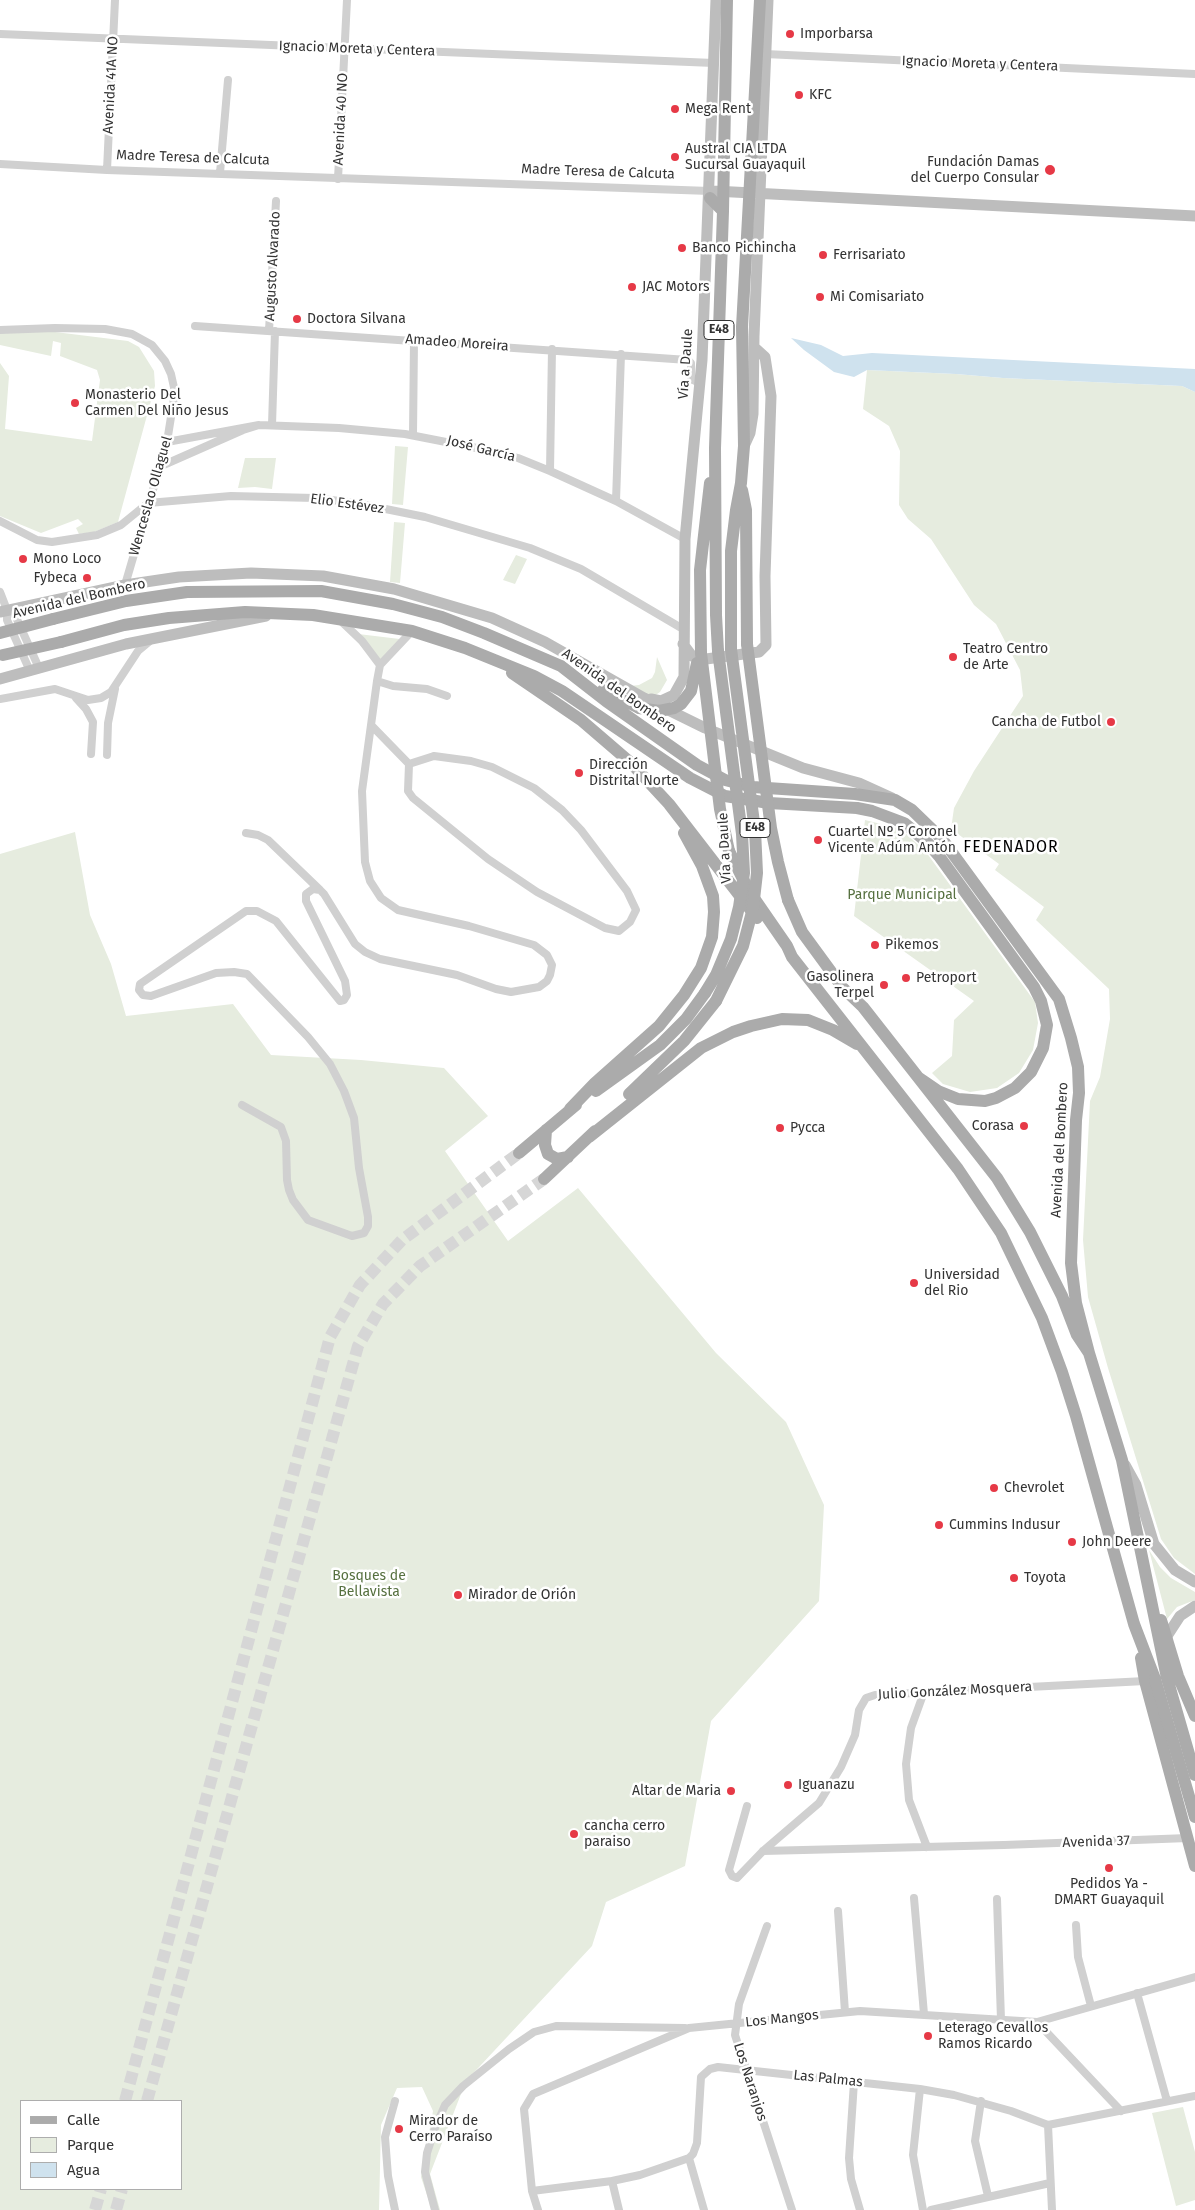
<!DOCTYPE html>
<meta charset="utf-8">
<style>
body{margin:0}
#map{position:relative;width:1195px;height:2210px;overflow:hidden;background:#fff;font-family:"Fira Sans",sans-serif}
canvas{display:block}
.legend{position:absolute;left:20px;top:2100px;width:162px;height:90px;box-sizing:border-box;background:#fff;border:1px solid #adadad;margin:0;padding:6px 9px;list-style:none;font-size:15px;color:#333}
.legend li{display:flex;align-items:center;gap:10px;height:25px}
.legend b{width:25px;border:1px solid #adadad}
</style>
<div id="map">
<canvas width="1195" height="2210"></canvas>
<ul class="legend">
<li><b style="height:6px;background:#ababab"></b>Calle</li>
<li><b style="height:14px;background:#e6ecdf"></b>Parque</li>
<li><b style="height:14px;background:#cfe2ee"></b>Agua</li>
</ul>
</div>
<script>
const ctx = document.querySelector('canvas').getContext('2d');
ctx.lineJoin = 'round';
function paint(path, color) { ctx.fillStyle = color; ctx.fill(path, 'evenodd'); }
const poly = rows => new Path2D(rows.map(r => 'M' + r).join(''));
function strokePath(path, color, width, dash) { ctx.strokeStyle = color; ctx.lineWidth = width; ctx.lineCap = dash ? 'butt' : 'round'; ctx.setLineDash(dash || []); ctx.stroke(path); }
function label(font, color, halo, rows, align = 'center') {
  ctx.font = font + ' "Fira Sans",sans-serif'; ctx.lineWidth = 5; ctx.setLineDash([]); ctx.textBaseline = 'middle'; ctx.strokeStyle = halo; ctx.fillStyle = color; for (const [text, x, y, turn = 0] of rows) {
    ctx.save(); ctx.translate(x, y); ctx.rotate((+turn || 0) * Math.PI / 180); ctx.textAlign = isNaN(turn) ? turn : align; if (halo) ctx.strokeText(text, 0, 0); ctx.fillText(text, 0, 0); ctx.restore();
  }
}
const green = poly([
 [47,331,128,341,139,347,154,371,155,386,118,522,94,532,79,534,76,528,83,524,78,519,41,533,0,516,0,363,9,376,5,429,92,441,100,380,97,370,60,356,61,343,53,341,51,356,0,345,0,333],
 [867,370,956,374,1003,378,1182,386,1195,392,1195,1574,1174,1558,1161,1539,1108,1368,1088,1297,1083,1240,1090,1101,1100,1077,1110,1019,1109,989,1036,920,1044,907,995,870,999,864,951,829,954,808,974,771,1023,696,1020,670,996,624,974,605,931,539,908,519,899,505,900,451,889,426,863,409],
 [395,446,408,447,403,505,392,504],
 [245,458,276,458,272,489,255,487,238,488],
 [394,522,405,523,400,583,390,582],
 [516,555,527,559,515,584,503,580],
 [350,633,408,640,377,665],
 [657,657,667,680,660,692,651,698,630,686,639,685,652,678,655,672],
 [865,820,901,829,926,852,1035,1002,1038,1023,1033,1050,1019,1073,997,1088,970,1092,943,1084,932,1073,952,1056,954,1020,974,1001,854,916],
 [75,832,90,915,111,964,126,1016,233,1004,271,1055,361,1060,444,1068,488,1116,445,1151,508,1241,578,1188,716,1353,786,1422,824,1505,819,1601,711,1721,685,1866,606,1902,592,1946,466,2081,430,2174,440,2210,432,2210,421,2177,433,2111,422,2087,397,2088,381,2125,379,2210,0,2210,0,854],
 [21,2101,181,2101,181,2189,21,2189],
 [1149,1550,1160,1567,1171,1578,1195,1592,1195,1600,1177,1607,1167,1619],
 [1183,2107,1195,2152,1195,2200,1176,2206,1152,2113]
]);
const water = poly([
 [791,338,821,345,843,356,872,353,1195,369,1195,392,1182,386,1003,378,956,374,867,370,854,377,834,372,804,350]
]);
const primaryTunnel = poly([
 [125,2101,330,1337,360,1285,402,1240,519,1153],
 [147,2101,358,1346,383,1304,420,1266,544,1179],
 [95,2210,101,2189],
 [116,2210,122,2189]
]);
const street = poly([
 [0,34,714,63],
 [765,54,1195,74],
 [0,164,107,170,710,191],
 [107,170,115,0],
 [220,173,228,80],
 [338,179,347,0],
 [195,326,688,360,691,363,691,379,700,383],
 [0,330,55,328,105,329,132,334,152,345,165,361,171,374,175,392,167,442,125,585],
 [269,331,276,201],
 [259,425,339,428,405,434,492,451,518,458,550,471,616,501,685,539],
 [272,425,275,331],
 [413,435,414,340],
 [159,467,243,430,259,425,167,442],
 [550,471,552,349],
 [616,501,621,354],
 [0,521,37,540,52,542,97,535,121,525,148,503,231,496,315,498,356,503,425,517,530,548,581,569,683,629],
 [0,592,7,610,7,620,30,671],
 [7,610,15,615,39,668],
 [341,621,362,641,380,665],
 [377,681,393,686,427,689,447,696],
 [76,698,86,709,93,722,91,754],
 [0,699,55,689,88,700,101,698,111,692,138,651,150,641],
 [372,726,409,764],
 [107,755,108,723,115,689],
 [434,756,471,761,492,767,534,788,562,810,581,830,627,891,636,910,630,922,619,931,605,928,537,892,488,859,413,798,408,791,409,764,434,756],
 [246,833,258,835,268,840,320,890],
 [242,1105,281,1127,286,1141,287,1180,289,1190,293,1200,308,1220,352,1236,364,1233,368,1226,368,1217,359,1168,354,1118,344,1091,330,1064,308,1037,247,974,234,972,216,973,151,996,143,995,139,990,140,984,246,911,257,911,276,921,340,1001,344,1000,347,995,345,981,306,901,306,894,313,889,320,890,324,894,355,944,365,952,380,959,457,975,496,989,511,992,539,987,547,981,550,975,552,965,547,955,534,945,469,926,398,910,381,898,370,881,365,862,362,791,377,681,380,665,412,631],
 [924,1692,911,1728,906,1764,909,1800,927,1847],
 [747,1806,729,1870,732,1876,737,1878,763,1851,819,1803,841,1767,855,1735,859,1710,866,1698,875,1695,1145,1681],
 [763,1851,1004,1845,1188,1838],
 [914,1898,924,2014],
 [997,1899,1001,2020],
 [838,1911,845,2012],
 [1076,1925,1078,1957,1091,2006],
 [767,1926,739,2004,735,2035,792,2210],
 [1137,1993,1167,2101],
 [1037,2022,1195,1977],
 [854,2082,849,2158,851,2179,860,2210],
 [920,2089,913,2155,923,2210],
 [395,2101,385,2137,388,2176,395,2210],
 [981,2101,975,2141,988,2196],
 [1048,2125,1052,2210],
 [689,2158,704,2210],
 [612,2181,619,2210],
 [532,2191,612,2181,640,2175,689,2158,693,2154,697,2143,701,2077,710,2069,718,2067,920,2089,954,2095,1011,2111,1048,2125,1195,2096],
 [435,2210,425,2172,427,2153,435,2128,445,2105,463,2086,509,2049,534,2032,556,2026,685,2028],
 [538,2210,532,2191,524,2109,533,2094,689,2028,860,2011,1037,2022,1121,2111],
 [931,2210,1050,2183]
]);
const secondary = poly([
 [714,191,1195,216],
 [745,444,750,433,753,414,754,336,768,0],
 [0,612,125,585,179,577,251,573,323,576,394,589,492,618,545,642,644,698,705,728,803,768,859,783,892,798],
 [683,644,692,656,706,659,759,652,766,645,765,576,771,396,765,357,754,347],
 [0,679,126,644,266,616],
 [651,699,661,701,674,695,684,677,685,539,702,360,716,0],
 [1125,1465,1136,1485,1154,1544,1175,1570,1195,1582],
 [1167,1636,1180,1616,1195,1606]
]);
const primary = poly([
 [710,198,723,211],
 [742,490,746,510,747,644],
 [53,619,126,601,187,592,321,591,393,604,442,617,484,633,561,666,606,701,697,765,725,780,753,787,855,794,895,800,912,810,942,839,1059,999,1071,1038,1078,1067,1079,1093,1076,1120,1071,1263,1076,1303,1089,1353],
 [61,642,124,625,169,618,245,612,313,615,412,631,465,648,534,676,562,691,690,778,725,796,769,803,857,808,872,811,904,823,927,842,939,856,1034,987,1041,1001,1047,1025,1043,1048,1031,1072,1015,1088,996,1098,985,1101,958,1099,938,1091,919,1078],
 [731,649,731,551,736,510,741,483,744,446,742,327,760,0],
 [718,651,716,615,715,448,723,211,727,0],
 [701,653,700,570,710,483],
 [512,673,581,720,631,763,669,804,757,918],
 [603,690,639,708],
 [729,851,749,891,787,946,792,957,958,1169,1001,1233,1042,1318,1062,1372,1076,1416,1134,1624,1155,1679],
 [788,900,802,932,843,988,863,1007,997,1178,1030,1232,1062,1296,1077,1335,1089,1353,1122,1460,1167,1678,1195,1775],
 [596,1091,660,1045,686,1019,705,993],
 [629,1094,684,1041,716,1001],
 [570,1109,595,1083,659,1026,684,995,701,968,712,937,714,912,713,896,702,866,684,833],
 [546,1130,545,1145,548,1154,557,1159,568,1157],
 [589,1137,701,1048,733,1032,751,1026,782,1019,808,1020,833,1030,857,1044],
 [519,1153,576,1105],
 [544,1179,595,1131],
 [1161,1620,1178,1676,1195,1716],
 [1141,1658,1145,1681,1195,1866]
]);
const primaryBridge = poly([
 [0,633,53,619],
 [747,644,771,828,778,862,788,900],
 [701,653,720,809,729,851],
 [3,655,61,642],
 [639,708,659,711,674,708,681,704,691,691,697,663],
 [705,993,716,975,731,939,739,907,744,873,742,834,718,651],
 [716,1001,743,946,753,908,757,873,755,830,731,649],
 [1155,1679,1195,1817]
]);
const markers = [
 [790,34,5,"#e63946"],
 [799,95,5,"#e63946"],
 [675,109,5,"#e63946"],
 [675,157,5,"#e63946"],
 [1050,170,6,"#e63946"],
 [682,248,5,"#e63946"],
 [823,255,5,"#e63946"],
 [632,287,5,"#e63946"],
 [820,297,5,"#e63946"],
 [297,319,5,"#e63946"],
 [75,403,5,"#e63946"],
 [23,559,5,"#e63946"],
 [87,578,5,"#e63946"],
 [953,657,5,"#e63946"],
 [1111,722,5,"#e63946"],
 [579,773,5,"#e63946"],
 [818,840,5,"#e63946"],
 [875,945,5,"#e63946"],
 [906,978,5,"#e63946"],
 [884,985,5,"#e63946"],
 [1024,1126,5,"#e63946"],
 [780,1128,5,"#e63946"],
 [914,1283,5,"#e63946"],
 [994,1488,5,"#e63946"],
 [939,1525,5,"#e63946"],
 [1072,1542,5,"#e63946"],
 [1014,1578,5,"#e63946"],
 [458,1595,5,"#e63946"],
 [788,1785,5,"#e63946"],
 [731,1791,5,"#e63946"],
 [574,1834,5,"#e63946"],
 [1109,1868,5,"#e63946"],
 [928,2036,5,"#e63946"],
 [399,2129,5,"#e63946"]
];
const shields = [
 [719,330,30],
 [755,828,30]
];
const shieldNames = [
 ["E48",719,330],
 ["E48",755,828]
];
const poiNames = [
 ["Imporbarsa",800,34],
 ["KFC",809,95],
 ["Mega Rent",685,109],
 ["Austral CIA LTDA",685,149],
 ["Sucursal Guayaquil",685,165],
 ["Fundación Damas",1039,162,"right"],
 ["del Cuerpo Consular",1039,178,"right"],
 ["Banco Pichincha",692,248],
 ["Ferrisariato",833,255],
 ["JAC Motors",642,287],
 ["Mi Comisariato",830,297],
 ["Doctora Silvana",307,319],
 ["Monasterio Del",85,395],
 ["Carmen Del Niño Jesus",85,411],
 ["Mono Loco",33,559],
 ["Fybeca",77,578,"right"],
 ["Teatro Centro",963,649],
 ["de Arte",963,665],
 ["Cancha de Futbol",1101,722,"right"],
 ["Dirección",589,765],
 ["Distrital Norte",589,781],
 ["Cuartel Nº 5 Coronel",828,832],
 ["Vicente Adúm Antón",828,848],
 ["Pikemos",885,945],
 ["Gasolinera",874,977,"right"],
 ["Terpel",874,993,"right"],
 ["Petroport",916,978],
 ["Corasa",1014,1126,"right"],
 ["Pycca",790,1128],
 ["Universidad",924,1275],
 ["del Rio",924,1291],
 ["Chevrolet",1004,1488],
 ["Cummins Indusur",949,1525],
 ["John Deere",1082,1542],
 ["Toyota",1024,1578],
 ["Mirador de Orión",468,1595],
 ["Iguanazu",798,1785],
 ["Altar de Maria",721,1791,"right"],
 ["cancha cerro",584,1826],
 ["paraiso",584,1842],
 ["Pedidos Ya -",1109,1884,"center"],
 ["DMART Guayaquil",1109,1900,"center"],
 ["Leterago Cevallos",938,2028],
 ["Ramos Ricardo",938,2044],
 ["Mirador de",409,2121],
 ["Cerro Paraíso",409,2137]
];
const streetNames = [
 ["Ignacio Moreta y Centera",357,49,2],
 ["Ignacio Moreta y Centera",980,64,2],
 ["Avenida 41A NO",111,85,-87],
 ["Avenida 40 NO",341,119,-87],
 ["Madre Teresa de Calcuta",193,158,2],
 ["Madre Teresa de Calcuta",598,172,2],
 ["Augusto Alvarado",273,266,-87],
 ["Amadeo Moreira",457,343,4],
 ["Vía a Daule",686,364,-86],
 ["José García",481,449,14],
 ["Wenceslao Ollaguel",151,496,-74],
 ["Elio Estévez",347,504,8],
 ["Avenida del Bombero",79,599,-13],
 ["Avenida del Bombero",619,691,35],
 ["Vía a Daule",725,848,-93],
 ["Avenida del Bombero",1060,1150,-87],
 ["Julio González Mosquera",955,1691,-3],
 ["Avenida 37",1096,1842,-2],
 ["Los Mangos",782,2019,-6],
 ["Las Palmas",828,2079,6],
 ["Los Naranjos",750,2082,72]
];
const parkNames = [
 ["Parque Municipal",902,895],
 ["Bosques de",369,1576],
 ["Bellavista",369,1592]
];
const quarterNames = [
 ["FEDENADOR",1011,848]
];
paint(green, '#e6ecdf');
paint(water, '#cfe2ee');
strokePath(primaryTunnel, '#d6d6d6', 12, [12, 6]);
strokePath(street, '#d0d0d0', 8);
strokePath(secondary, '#bdbdbd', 11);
strokePath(primary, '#ababab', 12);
strokePath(primaryBridge, '#ababab', 12);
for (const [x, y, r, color] of markers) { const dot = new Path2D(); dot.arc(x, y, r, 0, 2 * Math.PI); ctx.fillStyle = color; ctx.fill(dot); strokePath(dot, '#fff', 2); }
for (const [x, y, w] of shields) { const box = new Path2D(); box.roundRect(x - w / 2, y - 9.5, w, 19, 4); ctx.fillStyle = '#fff'; ctx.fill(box); strokePath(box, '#333', 1); }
label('bold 12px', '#333', null, shieldNames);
label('14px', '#333', '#fff', poiNames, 'left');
label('14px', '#333', '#fff', streetNames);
label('14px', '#56703f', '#fff', parkNames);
ctx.letterSpacing = '1px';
label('16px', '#000', '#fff', quarterNames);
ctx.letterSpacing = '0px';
</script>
